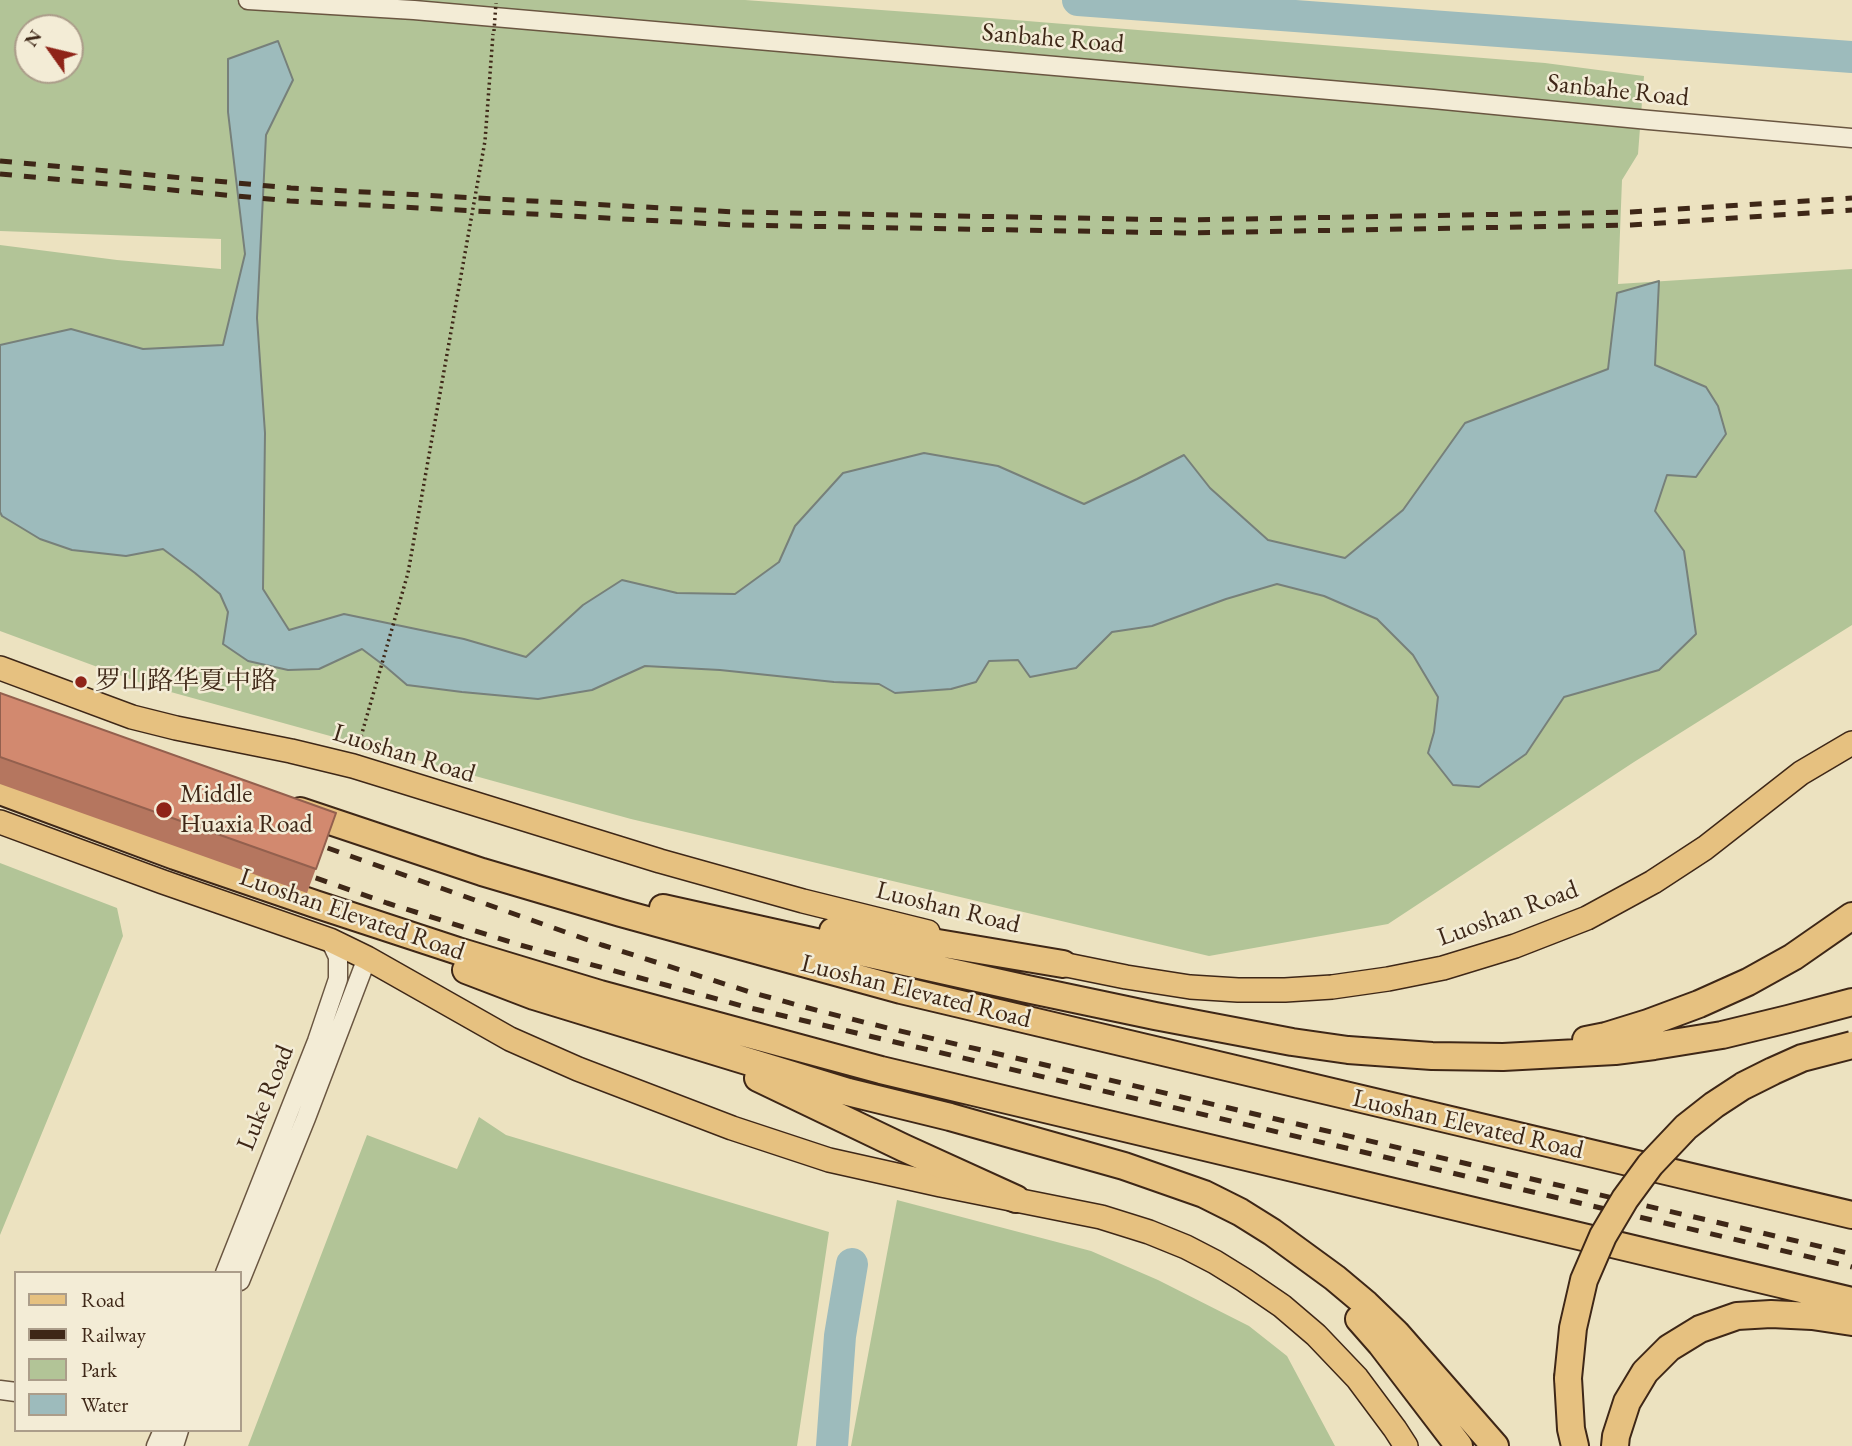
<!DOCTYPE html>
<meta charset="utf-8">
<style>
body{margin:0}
#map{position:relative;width:1852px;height:1446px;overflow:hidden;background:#ece2c0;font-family:"EB Garamond",serif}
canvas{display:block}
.legend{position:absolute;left:14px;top:1271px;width:228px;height:161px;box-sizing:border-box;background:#f3ecd6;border:2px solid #ab9d8a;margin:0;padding:9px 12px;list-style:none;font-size:21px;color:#3e2717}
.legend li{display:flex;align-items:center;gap:14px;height:35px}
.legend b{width:35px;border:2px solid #ab9d8a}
.north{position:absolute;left:14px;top:14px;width:70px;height:70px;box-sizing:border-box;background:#f3ecd6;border:2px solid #ab9d8a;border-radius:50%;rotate:304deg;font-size:19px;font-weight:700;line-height:28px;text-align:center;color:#3e2717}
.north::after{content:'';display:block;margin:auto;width:24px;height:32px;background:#8f2418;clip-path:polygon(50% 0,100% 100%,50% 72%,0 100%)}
</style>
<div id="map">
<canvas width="1852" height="1446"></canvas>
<ul class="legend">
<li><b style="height:9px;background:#e6c180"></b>Road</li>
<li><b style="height:9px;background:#3e2717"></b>Railway</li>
<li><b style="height:19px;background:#b2c497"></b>Park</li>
<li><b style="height:19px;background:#9dbbbc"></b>Water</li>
</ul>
<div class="north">N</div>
</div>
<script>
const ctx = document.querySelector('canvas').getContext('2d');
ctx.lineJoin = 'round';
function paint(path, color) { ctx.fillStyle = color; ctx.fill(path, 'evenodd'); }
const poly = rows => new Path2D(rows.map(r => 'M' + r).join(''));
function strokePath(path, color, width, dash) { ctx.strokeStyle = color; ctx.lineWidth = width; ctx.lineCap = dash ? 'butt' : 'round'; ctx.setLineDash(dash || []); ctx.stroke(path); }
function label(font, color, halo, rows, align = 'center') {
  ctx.font = font + ' "EB Garamond","Noto Serif SC",serif'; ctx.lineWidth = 5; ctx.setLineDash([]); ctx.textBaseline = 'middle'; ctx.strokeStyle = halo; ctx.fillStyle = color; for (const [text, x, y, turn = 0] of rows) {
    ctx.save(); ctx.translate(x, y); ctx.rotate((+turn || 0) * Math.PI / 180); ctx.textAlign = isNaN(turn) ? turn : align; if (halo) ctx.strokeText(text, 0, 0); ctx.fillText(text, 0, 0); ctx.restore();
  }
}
const green = poly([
 [0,0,745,0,990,18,1545,63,1644,76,1638,154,1622,180,1618,284,1852,269,1852,625,1634,762,1388,924,1209,956,631,819,149,686,0,631,0,245,117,260,221,269,221,239,0,231],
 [28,28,70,28,70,70,28,70],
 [0,863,117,908,123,936,0,1235],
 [479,1117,506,1135,829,1232,797,1446,248,1446,367,1135,457,1169],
 [897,1200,1091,1251,1158,1280,1249,1326,1287,1356,1335,1446,851,1446]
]);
const water = poly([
 [278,41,293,80,266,135,257,318,265,433,263,589,289,630,344,614,464,639,526,657,583,605,622,580,677,593,735,594,779,562,795,526,843,473,924,453,998,466,1084,504,1137,479,1184,455,1210,488,1268,540,1345,558,1403,510,1465,423,1608,369,1617,293,1659,281,1655,365,1706,387,1718,406,1726,434,1696,477,1667,475,1655,511,1684,551,1696,634,1659,670,1564,697,1526,754,1479,787,1453,785,1428,753,1434,732,1438,697,1413,655,1377,619,1324,596,1277,584,1226,599,1152,626,1112,632,1076,668,1030,677,1018,660,989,661,976,682,951,689,895,693,879,684,834,682,720,670,645,666,592,690,538,699,462,692,407,685,386,667,362,649,319,669,288,670,248,661,223,644,228,612,220,594,195,573,163,549,126,556,72,550,40,539,2,516,0,512,0,345,71,329,143,349,223,345,245,254,228,112,228,59,278,41]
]);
const river = poly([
 [1078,0,1852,57],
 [832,1446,840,1336,852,1264]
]);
const path = poly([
 [358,747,408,573,485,141,493,34]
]);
const minor = poly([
 [248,0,414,10,1433,99,1649,120,1852,138],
 [225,1273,317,1041,338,979,338,957,330,940],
 [240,1281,306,1118,367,958],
 [0,1390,16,1392],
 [156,1446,163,1430],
 [174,1446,179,1430]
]);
const major = poly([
 [0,668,132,717,176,728,291,751,353,766,660,861,803,901,928,932],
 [0,822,163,882,330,940,367,958,510,1039,578,1069,732,1128,829,1160,941,1185,1101,1217,1149,1232,1186,1247,1215,1262,1244,1280,1282,1306,1316,1335,1357,1378,1395,1429,1406,1446],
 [1047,961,1126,977,1190,987,1238,990,1285,990,1332,987,1388,979,1443,968,1515,946,1587,918,1653,882,1705,848,1801,773,1852,743]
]);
const highway = poly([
 [0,791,175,856,315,904,458,951,600,994,881,1070,1852,1301],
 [300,811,482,872,621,913,901,990,1852,1215],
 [663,908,1027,989,1155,1016,1292,1042,1348,1050,1432,1056,1503,1057,1615,1051,1654,1046,1722,1035,1788,1019,1852,1002],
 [833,931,926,941,1063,964],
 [466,970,534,996,848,1092,950,1117,1124,1166,1204,1194,1240,1212,1272,1232,1335,1278,1366,1304,1396,1333,1495,1446],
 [1586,1040,1606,1036,1648,1023,1699,1004,1748,982,1793,957,1852,916],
 [758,1078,904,1148,1016,1199],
 [1359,1319,1381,1344,1459,1446],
 [1568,1378,1571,1429,1575,1446],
 [1615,1446,1616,1436,1627,1402,1645,1372,1669,1348,1700,1329,1737,1316,1771,1314,1812,1316,1852,1322]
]);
const rail = poly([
 [0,161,291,188,737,212,1184,220,1631,212,1852,198],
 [0,174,290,201,736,225,1184,233,1631,225,1852,210],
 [305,840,602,945,750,992,823,1012,896,1030,1852,1254],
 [293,870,387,903,520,945,746,1007,1852,1267]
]);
const pathBridge = poly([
 [494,31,496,3]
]);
const highwayBridge = poly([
 [1568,1378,1573,1328,1584,1280,1603,1236,1625,1199,1650,1165,1686,1127,1714,1105,1743,1086,1773,1071,1802,1058,1852,1045]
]);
const wall = poly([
 [0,693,336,813,307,893,0,784]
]);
const building = poly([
 [0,693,336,813,316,869,0,757,0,693]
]);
const markers = [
 [81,682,7,"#8f2418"],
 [164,810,9,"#8f2418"]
];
const streetNames = [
 ["Sanbahe Road",1053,39,5],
 ["Sanbahe Road",1618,91,6],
 ["Luoshan Road",404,754,17],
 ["Luoshan Road",948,908,14],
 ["Luoshan Road",1508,914,-20],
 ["Luoshan Elevated Road",352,915,19],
 ["Luoshan Elevated Road",916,992,14],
 ["Luke Road",266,1098,-68],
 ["Luoshan Elevated Road",1468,1125,13]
];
const poiNames = [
 ["罗山路华夏中路",95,682],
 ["Middle",180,795],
 ["Huaxia Road",180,825]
];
paint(green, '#b2c497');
paint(water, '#9dbbbc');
strokePath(water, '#77807a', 2);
strokePath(river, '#9dbbbc', 32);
strokePath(minor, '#6a5641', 21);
strokePath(major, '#3e2717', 26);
strokePath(highway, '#3e2717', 30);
strokePath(path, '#3e2717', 3.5, [2, 3.5]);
strokePath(minor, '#f3ecd6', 18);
strokePath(major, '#e6c180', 23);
strokePath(highway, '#e6c180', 26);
strokePath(rail, '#3e2717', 5, [12, 12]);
strokePath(highwayBridge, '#3e2717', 30, []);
strokePath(pathBridge, '#3e2717', 3.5, [2, 3.5]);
strokePath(highwayBridge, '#e6c180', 26);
paint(wall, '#b5765f');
paint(building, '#d2896f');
strokePath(building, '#93604e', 2);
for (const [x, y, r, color] of markers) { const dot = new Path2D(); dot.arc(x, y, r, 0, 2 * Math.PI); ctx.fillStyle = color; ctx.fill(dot); strokePath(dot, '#f3ecd6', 2.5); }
label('26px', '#3e2717', '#f3ecd6', streetNames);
label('26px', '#3e2717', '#f3ecd6', poiNames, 'left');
</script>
